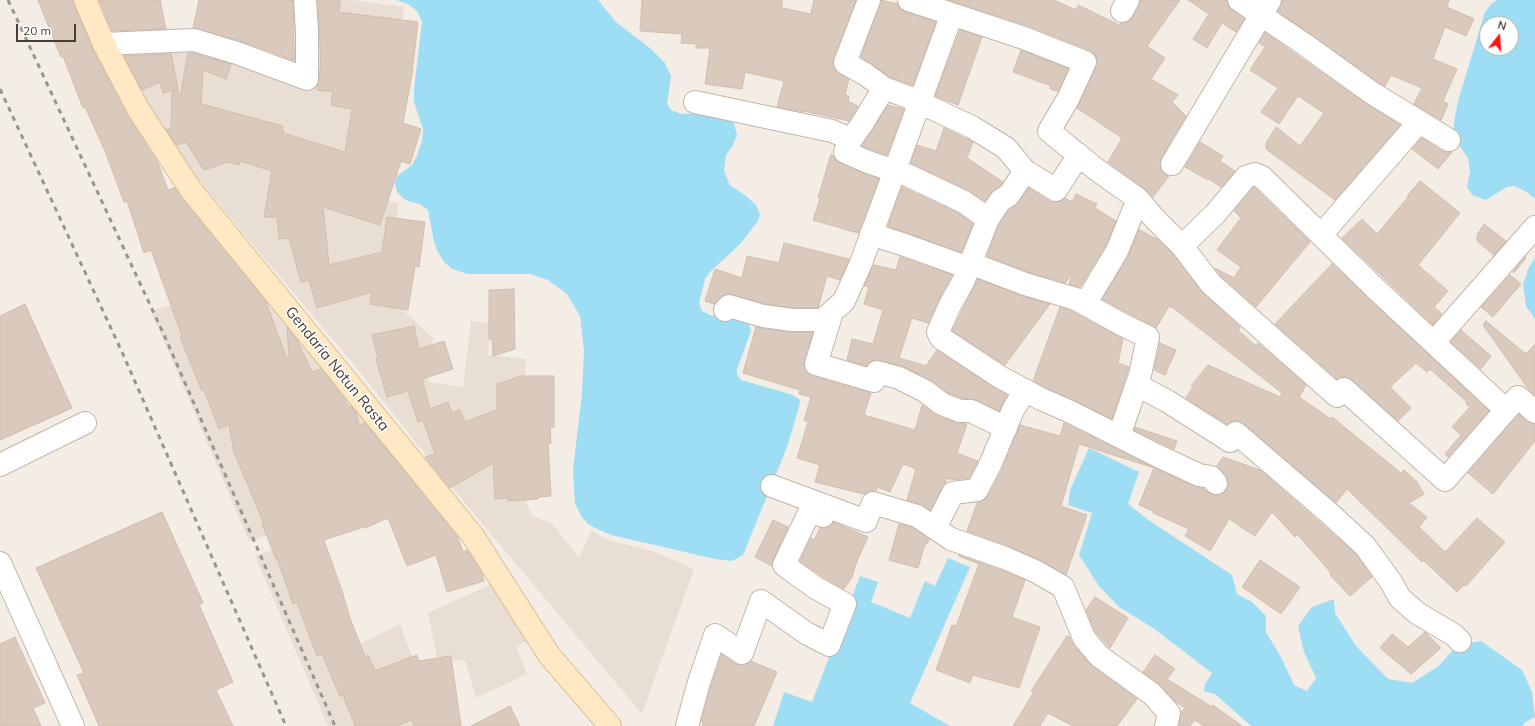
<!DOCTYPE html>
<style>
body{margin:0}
#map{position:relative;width:1535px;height:726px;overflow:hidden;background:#f4ede5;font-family:Mulish,sans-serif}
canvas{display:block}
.north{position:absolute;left:1479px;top:16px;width:40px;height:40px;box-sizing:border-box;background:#fff;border:1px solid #b5b1ae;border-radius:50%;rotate:17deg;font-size:11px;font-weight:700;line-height:16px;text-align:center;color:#463d34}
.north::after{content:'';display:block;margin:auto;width:14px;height:18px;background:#f11;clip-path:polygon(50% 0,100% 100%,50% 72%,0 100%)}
.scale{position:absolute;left:16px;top:24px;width:60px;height:18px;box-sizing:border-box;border:2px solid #463d34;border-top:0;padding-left:5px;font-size:12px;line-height:14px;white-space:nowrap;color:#463d34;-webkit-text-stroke:3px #fff;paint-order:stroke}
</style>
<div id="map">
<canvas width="1535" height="726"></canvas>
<div class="north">N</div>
<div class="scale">20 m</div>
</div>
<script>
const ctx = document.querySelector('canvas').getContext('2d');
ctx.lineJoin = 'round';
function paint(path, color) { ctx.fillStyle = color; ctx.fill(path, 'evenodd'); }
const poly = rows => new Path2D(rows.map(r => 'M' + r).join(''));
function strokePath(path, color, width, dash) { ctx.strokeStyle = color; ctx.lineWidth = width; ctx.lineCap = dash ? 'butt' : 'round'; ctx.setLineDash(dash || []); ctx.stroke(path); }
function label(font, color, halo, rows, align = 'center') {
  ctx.font = font + ' Mulish,sans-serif'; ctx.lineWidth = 3; ctx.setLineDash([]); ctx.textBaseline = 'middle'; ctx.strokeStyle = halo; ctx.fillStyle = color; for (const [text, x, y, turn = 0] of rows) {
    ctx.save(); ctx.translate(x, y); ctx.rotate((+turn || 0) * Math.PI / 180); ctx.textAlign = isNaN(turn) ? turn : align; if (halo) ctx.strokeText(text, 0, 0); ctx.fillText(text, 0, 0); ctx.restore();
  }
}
const residential = poly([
 [288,0,352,0,404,7,396,69,362,195,398,203,396,240,385,300,402,309,433,338,428,382,463,387,471,321,490,323,488,355,526,359,517,481,532,516,552,523,579,558,591,531,611,541,653,551,694,569,642,714,449,484,360,372,177,154,110,40,237,50,288,56],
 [263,277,429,488,249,541,151,311],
 [305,538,352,648,400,624,437,726,328,726,255,556],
 [500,580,538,636,516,646,527,674,476,698,465,661,437,658,428,613]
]);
const water = poly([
 [396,0,598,0,616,22,650,48,665,63,671,76,667,104,671,110,681,114,699,113,729,119,734,124,737,135,733,145,726,155,724,171,730,185,746,196,756,205,760,214,758,221,741,243,710,272,705,279,699,303,702,311,710,315,738,320,749,324,751,331,737,369,737,375,741,380,793,395,800,400,799,407,787,447,743,555,732,561,715,559,611,535,589,525,581,516,575,503,573,470,582,393,584,351,580,316,567,294,548,280,530,274,468,274,452,269,444,262,438,252,434,242,428,210,420,204,410,202,403,198,397,192,395,183,397,176,412,165,416,158,422,141,423,129,414,102,414,89,422,22,417,11,408,4],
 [1497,0,1535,0,1535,199,1527,192,1514,186,1507,187,1486,200,1474,196,1470,192,1467,187,1470,172,1468,158,1461,148,1454,134,1454,122,1458,101,1485,12,1492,3],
 [1487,24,1511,24,1511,48,1487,48],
 [1535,258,1535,319,1526,306,1523,284,1529,267],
 [1089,448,1139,472,1128,504,1150,521,1232,575,1237,594,1252,602,1266,616,1266,632,1281,657,1294,685,1307,691,1316,678,1304,652,1298,626,1312,607,1334,599,1335,613,1356,646,1388,679,1412,683,1440,665,1457,645,1481,641,1522,670,1532,692,1535,717,1524,723,1523,726,1251,726,1215,694,1204,691,1205,684,1212,673,1153,628,1119,607,1099,586,1079,555,1092,513,1068,505,1070,490],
 [948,558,970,567,910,703,950,726,773,726,784,692,812,702,860,576,878,582,871,602,910,618,925,581,935,586]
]);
const building = poly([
 [38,0,73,0,74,5,93,50,127,115,158,163,168,190,175,188,266,302,286,357,289,357,287,327,297,340,312,372,321,369,340,393,341,396,342,395,346,401,348,407,351,406,356,412,359,425,365,423,457,536,463,552,467,550,482,573,484,581,447,592,436,555,407,566,388,518,365,528,364,527,324,540,342,591,350,618,365,657,368,655,375,671,417,655,419,661,451,656,461,726,414,726,411,720,397,726,355,726,343,695,340,696,322,654,317,656,297,603,293,604,277,558,276,559,262,524,264,524,234,452,229,425,219,429,204,390,202,391,180,337,182,336,151,250,144,253,127,201,124,202,105,151,85,107,83,108,63,56,61,57,38,0],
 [99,0,160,0,166,29,112,31,99,0],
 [199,0,293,0,294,60,241,41,193,28,199,0],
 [318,0,340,0,339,12,418,22,412,74,403,123,421,129,410,164,401,161,380,225,323,207,329,265,382,252,387,217,425,222,419,267,415,266,408,310,370,304,372,292,317,308,309,280,301,282,289,238,279,239,277,217,264,217,272,171,240,161,239,165,228,162,204,170,186,142,177,145,166,130,171,128,172,92,178,91,180,98,188,53,192,53,231,64,226,79,203,70,201,104,283,126,282,131,284,131,283,133,345,152,352,109,331,105,333,92,317,90,321,65,318,0],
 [642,0,782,0,782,8,811,14,814,0,856,0,833,59,833,64,835,70,849,79,845,95,849,96,848,101,858,106,849,121,803,111,803,112,777,107,784,81,745,72,742,89,705,84,710,48,696,48,696,44,681,43,682,34,640,31,642,0],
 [881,0,897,4,900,9,905,12,936,22,913,85,890,77,861,57,881,0],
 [949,0,1054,0,1076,10,1078,5,1119,25,1121,23,1128,22,1133,17,1139,6,1140,0,1180,0,1147,46,1165,58,1151,79,1178,95,1172,102,1186,116,1161,158,1160,163,1161,170,1165,174,1169,176,1153,197,1145,189,1108,162,1122,138,1077,108,1096,67,1097,60,1095,54,1090,50,1029,26,949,0],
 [1188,0,1227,0,1228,6,1232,10,1244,19,1236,32,1222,23,1207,48,1193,39,1209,14,1188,0],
 [1282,0,1449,0,1447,7,1474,19,1466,36,1445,27,1433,59,1457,69,1443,101,1448,104,1441,120,1414,104,1422,88,1391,75,1385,86,1379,83,1278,11,1282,0],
 [960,30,982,37,958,105,935,96,960,30],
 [1265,33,1365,103,1400,125,1335,200,1266,149,1266,143,1276,127,1300,146,1324,113,1298,96,1279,124,1261,112,1278,88,1250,70,1265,47,1259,43,1265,33],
 [1021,50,1068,69,1058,91,1050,89,1051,86,1013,72,1021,50],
 [171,54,178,89,163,93,160,82,142,90,124,56,171,54],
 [888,105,904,109,887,155,862,146,888,105],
 [944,128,973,142,967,158,1003,182,1000,186,990,194,985,201,970,191,911,163,917,145,936,151,944,128],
 [1422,138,1442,151,1452,152,1438,169,1412,149,1422,138],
 [1200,142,1223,156,1220,161,1235,171,1221,187,1209,179,1208,180,1185,167,1200,142],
 [831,154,840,163,879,179,858,233,813,220,820,199,818,198,831,154],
 [1420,181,1460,213,1418,265,1448,291,1434,307,1442,314,1433,325,1342,238,1362,219,1377,234,1409,196,1407,196,1420,181],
 [902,187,958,213,973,224,961,252,888,226,902,187],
 [1254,187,1310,242,1256,307,1220,275,1215,268,1234,278,1241,267,1217,250,1241,218,1234,211,1254,187],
 [1029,188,1049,201,1055,202,1061,201,1065,198,1072,202,1076,194,1097,204,1095,208,1116,221,1106,245,1080,287,1069,284,1072,276,1071,275,1065,283,1029,272,987,256,999,225,1009,210,1019,202,1029,188],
 [1484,224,1506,241,1494,255,1477,241,1477,235,1484,224],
 [1139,230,1157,239,1173,254,1203,293,1240,327,1238,330,1256,346,1258,343,1306,385,1299,397,1331,419,1332,417,1401,473,1404,470,1417,482,1424,494,1409,503,1427,517,1419,527,1445,552,1477,518,1505,542,1466,586,1464,585,1457,592,1423,560,1422,562,1347,489,1336,503,1244,424,1238,421,1232,421,1227,424,1186,398,1193,387,1191,386,1208,365,1280,397,1282,393,1172,307,1171,308,1169,306,1156,328,1102,299,1128,257,1139,230],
 [784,243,849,259,840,280,827,276,818,308,793,308,766,304,732,294,726,294,720,297,714,304,705,301,715,269,742,278,747,256,779,263,784,243],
 [900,257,952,275,939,299,928,323,912,318,899,358,926,366,937,350,993,387,1007,395,999,411,976,400,962,398,948,393,931,380,902,366,880,360,874,360,869,363,867,366,847,360,852,339,873,344,883,310,864,304,869,287,864,286,874,265,896,270,900,257],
 [1525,257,1526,258,1514,273,1513,271,1525,257],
 [1332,264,1489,411,1448,457,1445,454,1461,435,1452,427,1470,407,1466,404,1467,402,1430,369,1427,372,1416,363,1390,387,1411,408,1398,421,1352,380,1346,377,1341,377,1337,379,1275,324,1332,264],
 [1510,275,1521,284,1493,317,1481,307,1510,275],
 [978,279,1021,296,1050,304,1005,365,952,331,978,279],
 [514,289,515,349,493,356,492,339,489,339,489,290,514,289],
 [25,304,72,408,0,440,0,316,25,304],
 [1060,307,1071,311,1123,339,1118,363,1129,367,1112,419,1033,381,1060,307],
 [1486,321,1526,354,1535,344,1535,395,1529,390,1483,325,1486,321],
 [414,326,419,349,444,341,453,369,422,379,430,409,448,402,452,413,460,410,465,422,497,410,497,384,521,376,554,376,554,427,550,427,551,443,548,443,551,496,538,497,538,499,508,501,508,498,495,499,493,463,450,488,425,457,435,454,423,420,418,422,408,391,387,397,376,359,378,358,372,335,414,326],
 [756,327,790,332,813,332,804,361,804,366,807,372,812,376,871,393,864,415,915,430,922,405,937,416,956,423,967,424,957,453,978,461,969,478,954,480,948,478,930,510,921,504,907,500,916,469,903,464,890,492,877,487,876,491,870,491,864,494,815,482,820,465,797,458,808,422,804,420,811,397,799,394,800,390,743,373,756,327],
 [1461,330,1491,356,1481,369,1451,342,1461,330],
 [1160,343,1176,350,1165,375,1154,370,1160,343],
 [1519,414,1527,422,1535,424,1535,441,1493,494,1468,473,1519,414],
 [1064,423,1151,466,1194,486,1204,489,1212,495,1218,495,1224,493,1228,487,1228,480,1226,475,1216,467,1223,457,1260,470,1356,554,1372,577,1350,596,1330,575,1331,573,1297,534,1295,537,1272,512,1255,536,1229,519,1210,551,1185,536,1189,529,1153,513,1153,511,1139,505,1154,468,1079,444,1061,506,1087,515,1066,575,1040,560,1009,546,967,531,977,503,984,500,988,496,1002,470,1020,425,1060,436,1064,423],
 [1135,427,1177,441,1174,449,1134,430,1135,427],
 [162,512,203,603,199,605,233,682,216,690,233,726,99,726,77,675,84,673,36,568,162,512],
 [773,520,788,527,773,560,772,566,755,557,773,520],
 [833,522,868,537,857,561,852,577,844,589,823,577,800,561,811,538,814,540,820,528,826,528,831,526,833,522],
 [899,524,912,527,929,539,927,544,925,544,918,568,889,560,899,524],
 [959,555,1000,570,1025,580,1012,617,1040,627,1019,688,973,675,970,683,936,670,952,625,956,626,979,564,959,556,959,555],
 [1260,560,1300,587,1281,614,1242,587,1260,560],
 [1095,597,1128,618,1110,648,1095,631,1086,610,1095,597],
 [1425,632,1441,648,1411,674,1380,648,1392,634,1408,647,1425,632],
 [1067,636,1068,637,1069,636,1074,646,1092,666,1137,699,1117,726,1073,726,1048,713,1040,726,1013,726,1034,692,1031,691,1067,636],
 [15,637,45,703,33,708,41,726,0,726,0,644,15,637],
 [722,654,735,664,743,665,751,661,777,672,754,726,702,726,703,721,701,721,711,686,722,654],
 [1155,655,1175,669,1167,679,1212,707,1213,705,1242,726,1204,726,1195,720,1190,726,1179,726,1181,712,1185,708,1175,701,1159,684,1143,672,1155,655],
 [510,706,520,726,471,726,510,706]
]);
const street = poly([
 [869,0,845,63,865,74,884,88,908,97,972,127,1006,148,1025,171],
 [909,0,1024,38,1085,62,1068,99,1049,131,1097,170,1138,199],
 [1239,0,1261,15,1270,0],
 [1122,11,1128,0],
 [104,44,194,40,237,53,307,79,307,31,305,0],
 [884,88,862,124,850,141,845,152,868,162,907,175,941,191,964,202,988,219],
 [695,102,832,131,846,137,850,141],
 [1079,155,1056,190,1025,171,1009,195,1000,201,988,219,963,282,950,305,938,332,941,338,1000,377,1041,399,1071,412,1156,455,1199,475,1211,477,1216,483],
 [1172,164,1261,15,1304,44,1372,93,1449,140],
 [871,234,902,244,969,268],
 [1321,235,1419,122],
 [970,263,1025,284,1076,299,1123,325,1148,337,1140,375,1119,436],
 [1085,304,1117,251,1138,199,1154,218,1182,246,1211,284,1337,396,1344,389,1445,480,1506,410,1377,290,1262,177,1255,174,1246,177,1215,214,1182,246],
 [725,310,729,306,763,316,792,320,823,320,844,301,861,263,952,14],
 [832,312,816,364,874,381,877,372,899,378,925,391,942,404,960,411,971,411,1006,428],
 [1434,342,1535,227],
 [1137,385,1167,401,1230,441,1236,433,1328,512,1365,546,1391,582,1400,598,1417,613,1454,635,1460,641],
 [1506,410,1518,397,1535,412],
 [0,465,85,423],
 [772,486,866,521,873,503,917,516,951,539,1005,558,1035,571,1063,587,1084,638,1099,656,1152,694,1169,713,1166,726],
 [935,528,953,493,977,490,990,465,1013,410,1025,390],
 [0,563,73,726],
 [687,726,699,682,715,635,742,653,761,601,806,633,829,645,845,604,816,588,784,565,810,511,823,516,826,506]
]);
const secondary = poly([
 [85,0,104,44,138,109,191,190,473,536,549,655,610,726]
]);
const rail = poly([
 [8,0,165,337,335,726],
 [0,89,122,352,286,726]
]);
const streetNames = [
 ["Gendaria Notun Rasta",337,369,51]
];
paint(residential, '#e8ded3');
paint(water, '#9edef4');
paint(building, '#d9cabd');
strokePath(building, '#d1bdad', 1);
strokePath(street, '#c2b6aa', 24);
strokePath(secondary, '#dabd94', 24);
strokePath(street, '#fff', 22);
strokePath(secondary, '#ffe8c4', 22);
strokePath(rail, '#959595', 3, [5, 5]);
label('15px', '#463d34', '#fff', streetNames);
</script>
